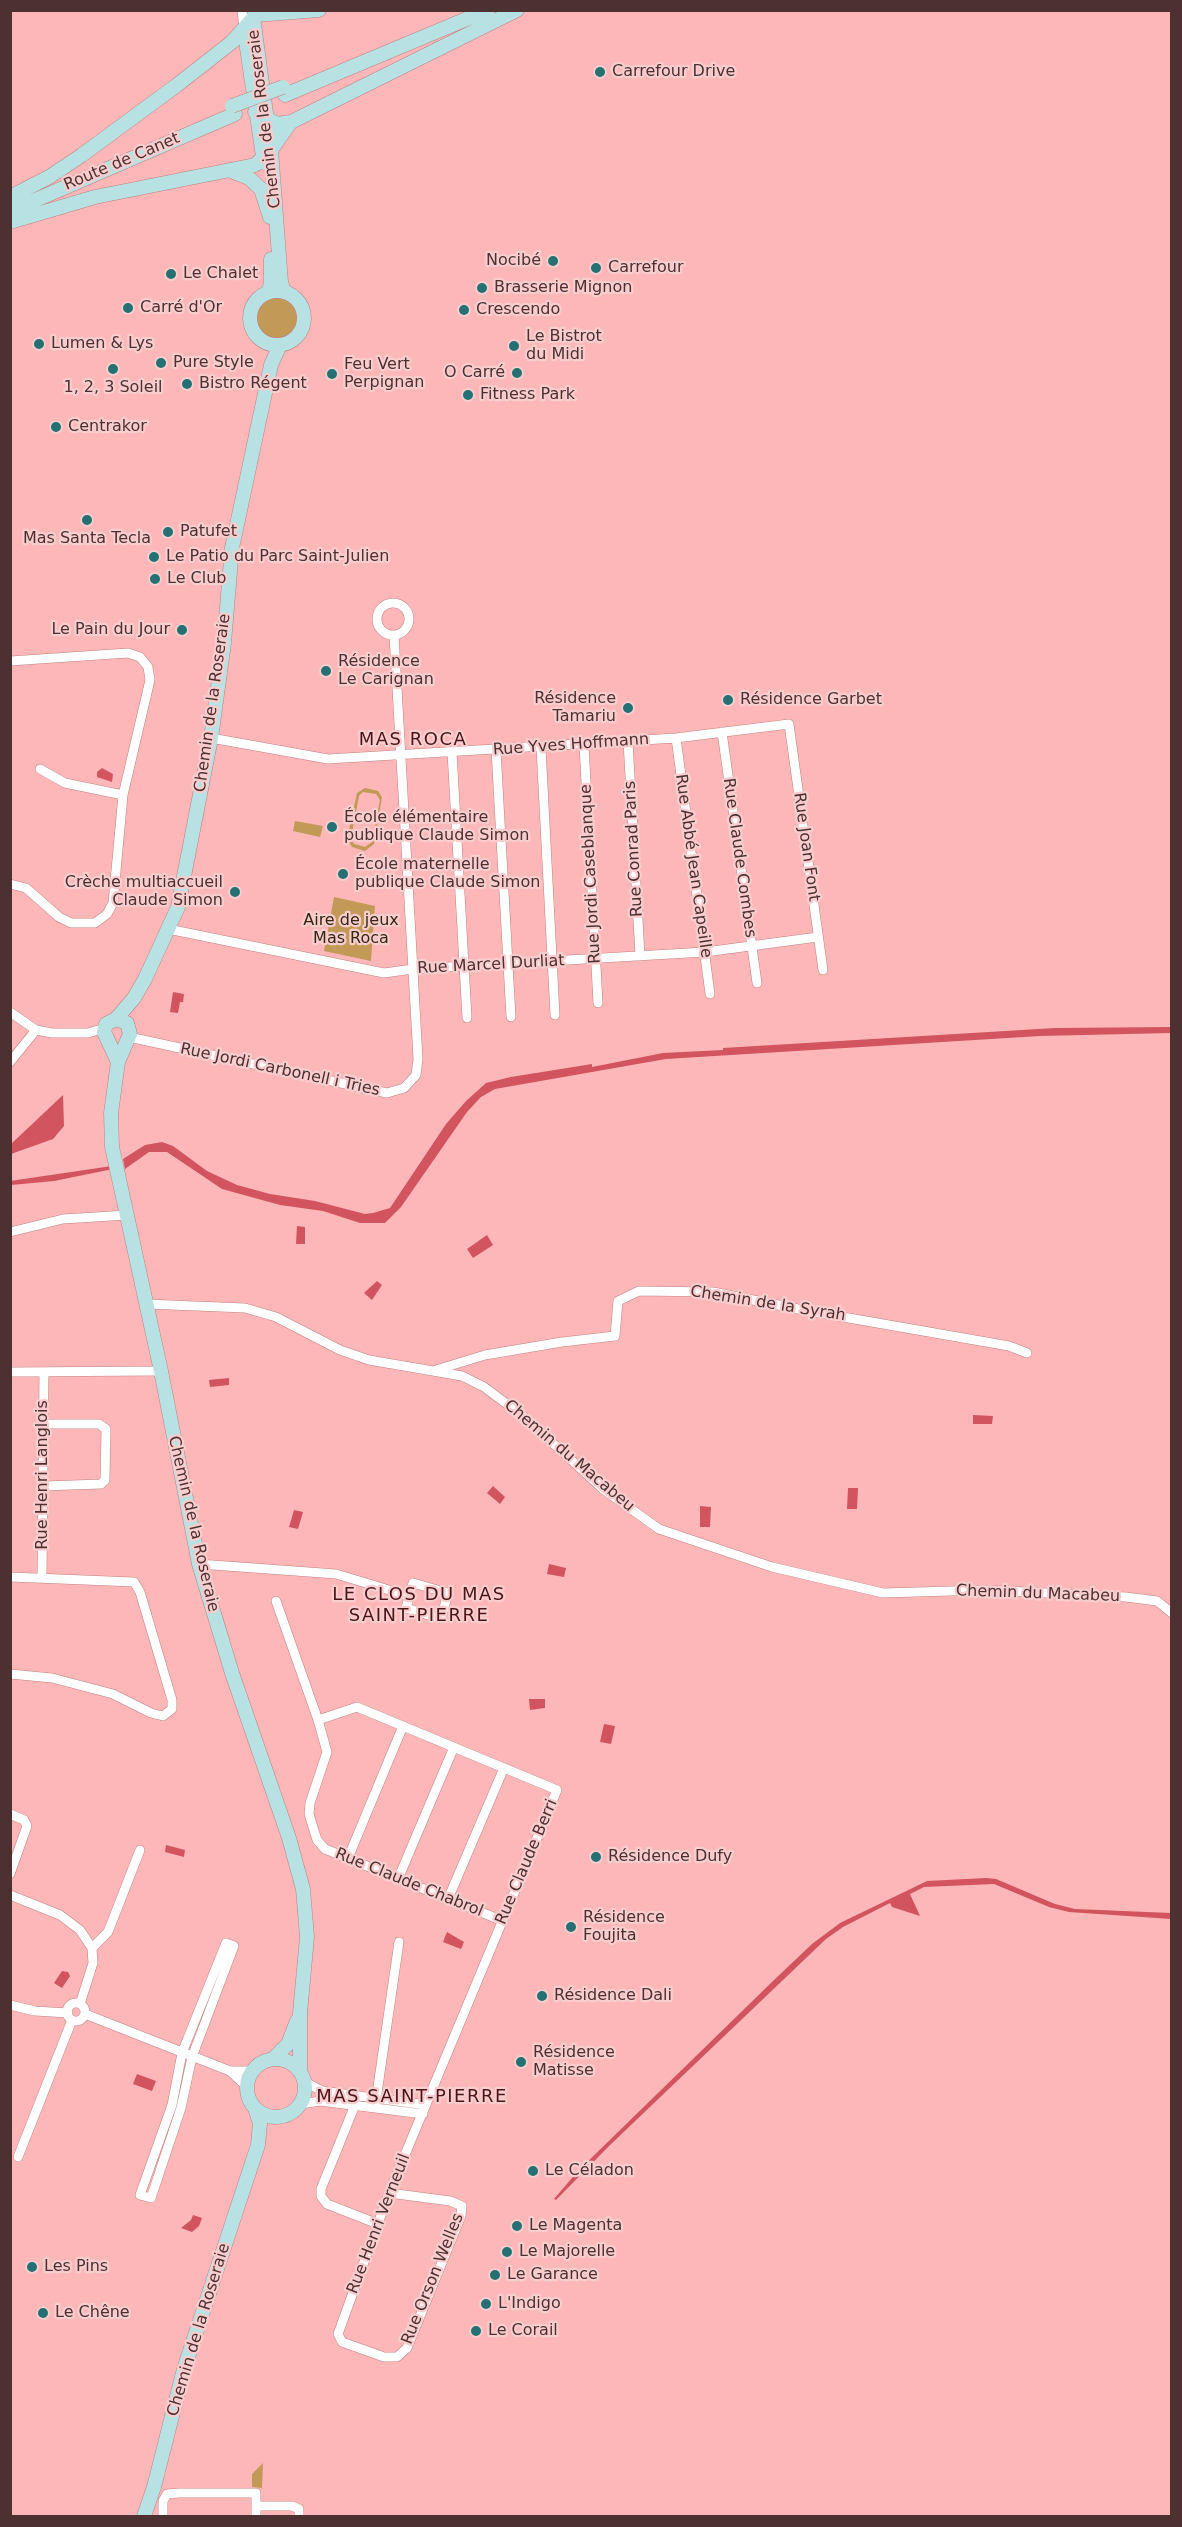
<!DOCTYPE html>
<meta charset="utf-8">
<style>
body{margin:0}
#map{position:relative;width:1182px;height:2527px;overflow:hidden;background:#fdb7b8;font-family:"DejaVu Sans",sans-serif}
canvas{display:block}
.frame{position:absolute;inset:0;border:12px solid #4d3131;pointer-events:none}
</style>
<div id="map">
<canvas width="1182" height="2527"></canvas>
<div class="frame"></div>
</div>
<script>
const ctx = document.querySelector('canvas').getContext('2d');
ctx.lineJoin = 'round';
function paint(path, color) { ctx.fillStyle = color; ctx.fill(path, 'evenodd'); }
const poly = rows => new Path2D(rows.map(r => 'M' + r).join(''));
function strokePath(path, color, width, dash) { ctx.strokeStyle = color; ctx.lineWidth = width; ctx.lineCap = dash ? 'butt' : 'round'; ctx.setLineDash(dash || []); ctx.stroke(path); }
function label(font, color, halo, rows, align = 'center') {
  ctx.font = font + ' "DejaVu Sans",sans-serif'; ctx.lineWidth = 4.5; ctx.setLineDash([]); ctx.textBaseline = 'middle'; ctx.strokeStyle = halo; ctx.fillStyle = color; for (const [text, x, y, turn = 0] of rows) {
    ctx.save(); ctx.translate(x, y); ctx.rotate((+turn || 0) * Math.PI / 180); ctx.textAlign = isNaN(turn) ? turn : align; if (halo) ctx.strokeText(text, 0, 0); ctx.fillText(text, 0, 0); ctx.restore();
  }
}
const green = poly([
 '250 318a27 27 0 1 1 54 0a27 27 0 1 1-54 0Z',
 [365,788,378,791,382,797,374,844,365,851,352,847,347,839,357,793],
 [363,792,376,794,380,800,372,842,365,847,354,844,351,839,359,796],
 [295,821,323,826,320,837,293,831],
 [334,897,375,906,371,961,324,951],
 [263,2463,262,2488,252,2487,252,2474]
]);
const water = poly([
 [102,768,113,774,112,782,97,777,97,772],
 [173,992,184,994,183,1002,180,1002,178,1013,170,1012],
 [1171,1027,1171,1033,1040,1036,666,1059,495,1089,481,1097,467,1112,401,1207,385,1223,360,1223,323,1211,280,1205,222,1189,167,1152,149,1152,125,1169,123,1159,145,1145,162,1142,173,1146,207,1171,237,1185,270,1194,315,1201,365,1214,373,1213,390,1208,446,1124,466,1101,486,1083,511,1077,592,1064,592,1067,663,1053,723,1050,723,1048,1055,1028],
 [63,1095,64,1126,53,1139,11,1154,11,1144],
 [112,1166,113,1169,54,1181,11,1185,10,1181],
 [297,1226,305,1227,305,1244,296,1244],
 [487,1235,493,1245,473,1258,467,1249],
 [377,1281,382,1285,372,1300,364,1293],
 [229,1378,229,1385,210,1387,209,1380],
 [973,1415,993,1416,992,1424,973,1424],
 [493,1486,505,1497,500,1504,487,1493],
 [848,1488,858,1488,857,1509,847,1509],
 [700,1506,711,1507,710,1527,700,1527],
 [294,1510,303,1512,298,1529,289,1527],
 [549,1564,566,1568,564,1577,547,1574],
 [529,1699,545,1699,545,1708,530,1710],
 [604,1724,615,1726,611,1744,600,1742],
 [166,1845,185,1850,184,1857,165,1852],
 [986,1878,996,1879,1055,1904,1075,1909,1171,1913,1171,1919,1069,1912,1049,1907,994,1884,924,1887,910,1894,920,1916,892,1907,890,1903,843,1927,826,1939,609,2146,556,2200,554,2199,578,2171,774,1980,812,1944,840,1923,927,1881],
 [447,1932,464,1942,461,1949,443,1942],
 [62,1971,68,1972,70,1976,62,1988,54,1983],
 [137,2074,156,2081,152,2091,133,2084],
 [193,2215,202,2218,199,2226,192,2232,181,2228,191,2220]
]);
const street = poly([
 [242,10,244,28],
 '377 619a16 16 0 1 1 32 0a16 16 0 1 1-32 0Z',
 [10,661,128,653,140,657,148,667,150,680,123,795,113,903,107,914,95,923,71,923,59,917,26,888,10,884],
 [722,732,757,983],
 [211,738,328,759,676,738,789,724,823,970],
 [676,738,710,994],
 [628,741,640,956],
 [584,745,598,1003],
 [541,748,555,1015],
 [496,750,511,1017],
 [452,752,467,1018],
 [40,769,65,783,123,795],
 [168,929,384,973,413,969,705,952,818,937],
 [10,1012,36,1030,52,1033,88,1033,105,1028],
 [129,1037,387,1093,404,1088,416,1075,418,1059,394,635],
 [10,1062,36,1030],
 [10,1232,63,1219,127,1215],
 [146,1304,245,1308,276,1317,340,1350,369,1360,462,1376,484,1387,523,1416,603,1489,659,1529,772,1567,883,1593,986,1590,1126,1597,1157,1601,1172,1613],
 [436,1370,485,1355,562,1342,615,1336,618,1301,639,1291,713,1292,803,1310,1009,1346,1027,1353],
 [10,1372,161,1371],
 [43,1486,101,1484,105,1480,106,1429,99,1424,44,1424],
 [199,1564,336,1574,409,1596],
 [10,1577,134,1582,140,1592,172,1700,172,1709,163,1716,151,1713,113,1694,52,1678,10,1674],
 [42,1578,44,1372],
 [413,1583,448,1593,441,1619,406,1608,413,1583],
 [276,1601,318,1720,327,1752,310,1803,309,1814,317,1840,325,1849,503,1921],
 [318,1720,357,1707,557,1790,389,2193,338,2334,342,2342,384,2357,397,2357,407,2348,461,2216,462,2206,450,2201,389,2193],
 [10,1814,24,1820,27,1826,10,1874],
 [348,1858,403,1726],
 [398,1879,454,1747],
 [10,1895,60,1915,80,1930,92,1948],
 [448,1899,504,1768],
 [226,1943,234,1946,192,2057,181,2108,151,2198,140,2195,172,2105,182,2053,226,1943],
 '67 2012a9 9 0 1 1 18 0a9 9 0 1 1-18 0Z',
 [80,2004,93,1963,92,1948,108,1932,140,1850],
 [10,2005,35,2011,68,2013],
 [85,2014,230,2071,252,2071],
 [230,2071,247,2087],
 [305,2082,322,2091,426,2105],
 [301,2104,320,2101,423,2114],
 [355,2105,321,2189,321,2196,327,2204,378,2224],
 [375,2107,399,1942],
 [18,2157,72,2020],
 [256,2506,292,2506,299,2509,299,2516],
 [163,2516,163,2501,167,2494,179,2493,256,2493,256,2516]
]);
const secondary = poly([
 [253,17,271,150,281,282,284,292],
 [244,28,264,163],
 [285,95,488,10],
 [255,112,277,124,291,122,517,10],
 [231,171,249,178,261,189,270,217],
 [10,197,49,177,82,155,177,85,232,42,256,15,319,10],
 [10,211,235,114],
 [10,222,95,197,255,165,271,150,291,122],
 '250 318a27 27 0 1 1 54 0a27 27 0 1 1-54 0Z',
 [267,293,271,285,271,259],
 [116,1019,134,998,145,979,178,907,211,738,224,643,232,548,271,365,280,345],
 [118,1062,104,1032,106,1024,116,1019,127,1023,130,1034,118,1062,111,1113,112,1147,161,1371,199,1564,232,1673,289,1838,303,1889,307,1937,300,2013,300,2070],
 '247 2088a29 29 0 1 1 58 0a29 29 0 1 1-58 0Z',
 [273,2059,288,2044,297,2021],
 [144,2516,154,2487,184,2369,258,2145,260,2124,255,2108]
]);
const secondaryBridge = poly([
 [232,106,283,87]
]);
const markers = [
 [600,72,6,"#257073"],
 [553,261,6,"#257073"],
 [596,268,6,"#257073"],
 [171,274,6,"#257073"],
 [482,288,6,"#257073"],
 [128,308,6,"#257073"],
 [464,310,6,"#257073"],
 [39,344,6,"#257073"],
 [514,346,6,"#257073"],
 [161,363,6,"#257073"],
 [113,369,6,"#257073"],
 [517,373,6,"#257073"],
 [332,374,6,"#257073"],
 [187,384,6,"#257073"],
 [468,395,6,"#257073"],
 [56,427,6,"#257073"],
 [87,520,6,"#257073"],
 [168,532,6,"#257073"],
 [154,557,6,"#257073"],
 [155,579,6,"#257073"],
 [182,630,6,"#257073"],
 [326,671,6,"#257073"],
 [728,700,6,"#257073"],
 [628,708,6,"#257073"],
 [332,827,6,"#257073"],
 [343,874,6,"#257073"],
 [235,892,6,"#257073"],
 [596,1857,6,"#257073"],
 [571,1927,6,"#257073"],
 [542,1996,6,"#257073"],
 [521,2062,6,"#257073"],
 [533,2171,6,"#257073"],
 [517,2226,6,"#257073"],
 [507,2252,6,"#257073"],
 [32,2267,6,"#257073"],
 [495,2275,6,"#257073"],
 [486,2304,6,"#257073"],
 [43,2313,6,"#257073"],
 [476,2331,6,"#257073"]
];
const poiNames = [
 ["Carrefour Drive",612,72],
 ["Nocibé",541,261,"right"],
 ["Carrefour",608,268],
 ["Le Chalet",183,274],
 ["Brasserie Mignon",494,288],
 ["Carré d'Or",140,308],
 ["Crescendo",476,310],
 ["Le Bistrot",526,337],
 ["du Midi",526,355],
 ["Lumen & Lys",51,344],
 ["Pure Style",173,363],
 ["Feu Vert",344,365],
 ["Perpignan",344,383],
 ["O Carré",505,373,"right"],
 ["Bistro Régent",199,384],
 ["1, 2, 3 Soleil",113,388,"center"],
 ["Fitness Park",480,395],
 ["Centrakor",68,427],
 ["Patufet",180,532],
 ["Mas Santa Tecla",87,539,"center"],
 ["Le Patio du Parc Saint-Julien",166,557],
 ["Le Club",167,579],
 ["Le Pain du Jour",170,630,"right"],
 ["Résidence",338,662],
 ["Le Carignan",338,680],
 ["Résidence",616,699,"right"],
 ["Tamariu",616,717,"right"],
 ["Résidence Garbet",740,700],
 ["École élémentaire",344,818],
 ["publique Claude Simon",344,836],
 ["École maternelle",355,865],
 ["publique Claude Simon",355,883],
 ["Crèche multiaccueil",223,883,"right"],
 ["Claude Simon",223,901,"right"],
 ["Résidence Dufy",608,1857],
 ["Résidence",583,1918],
 ["Foujita",583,1936],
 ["Résidence Dali",554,1996],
 ["Résidence",533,2053],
 ["Matisse",533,2071],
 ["Le Céladon",545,2171],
 ["Le Magenta",529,2226],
 ["Le Majorelle",519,2252],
 ["Les Pins",44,2267],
 ["Le Garance",507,2275],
 ["L'Indigo",498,2304],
 ["Le Chêne",55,2313],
 ["Le Corail",488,2331]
];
const streetNames = [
 ["Chemin de la Roseraie",265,119,-97],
 ["Route de Canet",122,162,-23],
 ["Chemin de la Roseraie",213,703,-82],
 ["Rue Yves Hoffmann",571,745,-4],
 ["Rue Joan Font",806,847,82],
 ["Rue Conrad Paris",634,849,-93],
 ["Rue Claude Combes",739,858,82],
 ["Rue Abbé Jean Capeille",693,866,82],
 ["Rue Jordi Caseblanque",591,874,-93],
 ["Rue Marcel Durliat",491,965,-3],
 ["Rue Jordi Carbonell i Tries",280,1070,12],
 ["Chemin de la Syrah",768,1304,9],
 ["Chemin du Macabeu",569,1456,40],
 ["Rue Henri Langlois",43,1475,-90],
 ["Chemin de la Roseraie",193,1524,77],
 ["Chemin du Macabeu",1038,1594,2],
 ["Rue Claude Berri",527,1862,-67],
 ["Rue Claude Chabrol",409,1883,22],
 ["Rue Henri Verneuil",379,2224,-69],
 ["Rue Orson Welles",433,2279,-68],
 ["Chemin de la Roseraie",199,2330,-73]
];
const parkNames = [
 ["Aire de jeux",351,921],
 ["Mas Roca",351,939]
];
const neighbourhoodNames = [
 ["MAS ROCA",413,740],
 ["LE CLOS DU MAS",419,1595],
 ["SAINT-PIERRE",419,1616],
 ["MAS SAINT-PIERRE",412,2097]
];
paint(green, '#c29956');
paint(water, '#d2545e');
strokePath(street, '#c28081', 10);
strokePath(secondary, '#c28081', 15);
strokePath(street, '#fff', 9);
strokePath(secondary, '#b7e1e2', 14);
strokePath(secondaryBridge, '#c28081', 15, []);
strokePath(secondaryBridge, '#b7e1e2', 14);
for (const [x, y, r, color] of markers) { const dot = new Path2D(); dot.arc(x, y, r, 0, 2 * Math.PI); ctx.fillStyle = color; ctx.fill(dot); strokePath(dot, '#f8cdcd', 2); }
label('16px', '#4d3131', '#f8cdcd', poiNames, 'left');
label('16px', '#4d3131', '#f8cdcd', streetNames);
label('16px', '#332712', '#f8cdcd', parkNames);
ctx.letterSpacing = '1.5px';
label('18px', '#4a1419', '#f8cdcd', neighbourhoodNames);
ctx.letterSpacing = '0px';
</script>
